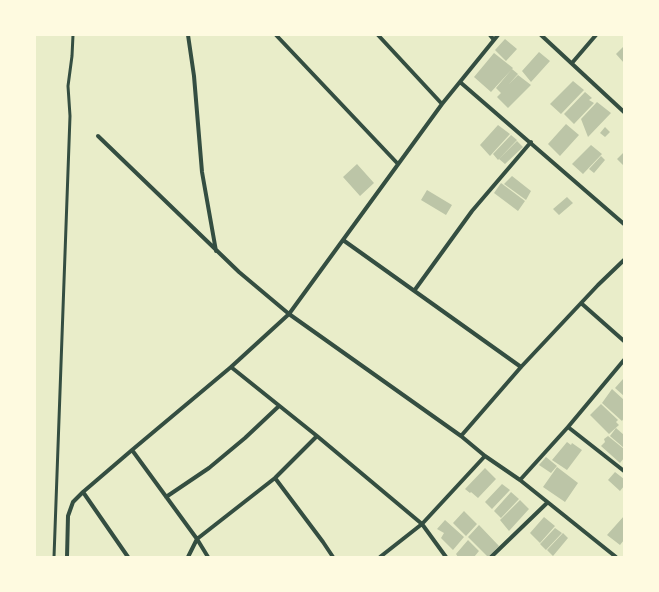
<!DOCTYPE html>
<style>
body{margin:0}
#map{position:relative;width:659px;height:592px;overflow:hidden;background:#e9edc9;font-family:"DM Sans",sans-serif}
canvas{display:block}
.frame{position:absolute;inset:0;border:36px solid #fefae0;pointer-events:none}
</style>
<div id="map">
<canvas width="659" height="592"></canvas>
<div class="frame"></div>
</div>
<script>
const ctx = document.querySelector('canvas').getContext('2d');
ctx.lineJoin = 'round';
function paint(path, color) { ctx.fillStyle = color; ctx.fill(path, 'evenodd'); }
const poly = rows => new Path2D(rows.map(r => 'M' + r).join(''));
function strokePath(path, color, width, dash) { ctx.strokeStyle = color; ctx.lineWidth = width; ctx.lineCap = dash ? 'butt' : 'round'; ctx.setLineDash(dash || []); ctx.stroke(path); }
const building = poly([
 [505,39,517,49,506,61,495,50],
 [624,46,624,63,616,54],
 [539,52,550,61,531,82,522,71],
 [494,53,513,68,491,92,474,77],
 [512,69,518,74,509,84,518,75,531,85,508,108,497,97,501,93,496,88],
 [573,81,584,90,561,114,550,104],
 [585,92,592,98,589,100,594,103,574,124,564,114],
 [597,102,611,113,588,137,581,119],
 [566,124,579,135,560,156,548,144],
 [498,125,510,134,490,156,480,145],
 [605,127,610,132,605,137,600,133],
 [511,135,517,140,498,160,493,154],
 [517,141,523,147,505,164,499,159],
 [591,145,602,154,583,174,572,164],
 [624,152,624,164,623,165,617,159],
 [601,156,605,160,594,173,589,169],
 [357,164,374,183,360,196,343,177],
 [512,176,531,191,526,200,504,184],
 [501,183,525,201,518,211,494,193],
 [427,190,452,205,446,215,421,200],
 [567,197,573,203,559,215,553,209],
 [623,379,624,380,624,396,615,388],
 [612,389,624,400,624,418,622,421,602,403],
 [601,404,618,420,616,422,619,425,609,434,590,415],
 [616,428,624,435,624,448,610,436],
 [608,436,624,449,624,458,620,463,601,446,605,442,604,439],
 [567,442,571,445,572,443,582,450,567,470,552,460],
 [546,457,557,466,551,473,539,465],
 [557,467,578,483,565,502,543,487],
 [485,468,496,479,478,498,471,492,470,493,465,489],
 [615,472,624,479,624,486,620,491,608,480],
 [502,484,510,490,492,509,485,502],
 [511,492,519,499,501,518,494,511],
 [520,500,529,509,509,531,500,520],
 [464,511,477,524,466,536,453,523],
 [624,516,624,540,620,545,607,535],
 [544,517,555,526,540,543,530,533],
 [445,520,464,537,453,550,441,538,444,533,437,529],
 [479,525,499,546,488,557,468,537],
 [555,528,562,533,546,550,540,544],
 [563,533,568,538,553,556,547,550],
 [468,540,479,551,474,557,458,557,456,554]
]);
const service = poly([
 [54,557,70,116,68,86,72,56,73,35]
]);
const minor = poly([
 [188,35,194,76,202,172,216,251],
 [276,35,398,164],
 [378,35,442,104,498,35],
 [490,35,494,40],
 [541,35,624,112],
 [572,63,596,35],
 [460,82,624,224],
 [98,136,239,272,289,314,442,104],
 [343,240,521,367],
 [414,291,472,211,531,142],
 [581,303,624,341],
 [624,360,568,427,624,471],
 [231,367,317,436,275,478,197,539,132,450,231,367],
 [231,367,289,314,461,436,485,456,520,480,616,557],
 [317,436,422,524,380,557],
 [461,436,521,367,598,285,624,260],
 [275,478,323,542,333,557],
 [520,480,568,427],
 [166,497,209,468,245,438,279,406],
 [197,539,208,557],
 [67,557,68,516,73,502,83,492],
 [128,557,83,492,132,450],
 [188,557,197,539],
 [446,557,422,524,485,456],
 [491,557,547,503]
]);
paint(building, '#bcc5a7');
strokePath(service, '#344e41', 3);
strokePath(minor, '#344e41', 4);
</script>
